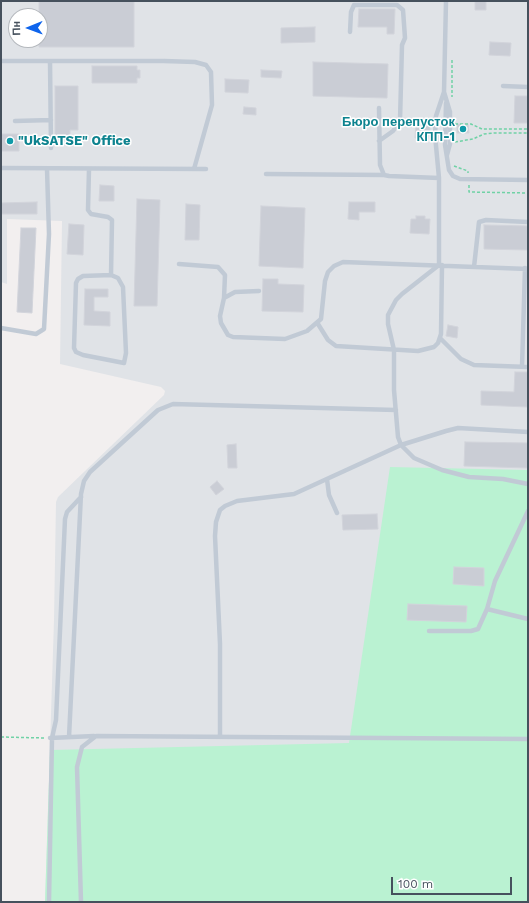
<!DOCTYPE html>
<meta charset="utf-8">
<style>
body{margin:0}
#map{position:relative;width:529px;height:903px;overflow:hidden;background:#f2efef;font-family:"Work Sans",sans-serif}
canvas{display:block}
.frame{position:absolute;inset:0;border:2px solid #46515d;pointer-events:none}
.north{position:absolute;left:8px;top:8px;width:40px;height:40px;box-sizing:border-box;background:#fff;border:1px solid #b5b9be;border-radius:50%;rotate:269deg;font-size:11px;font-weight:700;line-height:16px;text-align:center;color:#46515d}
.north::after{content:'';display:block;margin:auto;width:14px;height:18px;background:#0e64ec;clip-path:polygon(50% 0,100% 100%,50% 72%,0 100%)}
.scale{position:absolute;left:391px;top:877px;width:121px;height:18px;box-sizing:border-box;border:2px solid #46515d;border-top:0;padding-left:5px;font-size:12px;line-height:14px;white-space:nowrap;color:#46515d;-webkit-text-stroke:3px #fff;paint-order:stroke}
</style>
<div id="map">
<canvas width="529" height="903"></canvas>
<div class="frame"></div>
<div class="north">Пн</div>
<div class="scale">100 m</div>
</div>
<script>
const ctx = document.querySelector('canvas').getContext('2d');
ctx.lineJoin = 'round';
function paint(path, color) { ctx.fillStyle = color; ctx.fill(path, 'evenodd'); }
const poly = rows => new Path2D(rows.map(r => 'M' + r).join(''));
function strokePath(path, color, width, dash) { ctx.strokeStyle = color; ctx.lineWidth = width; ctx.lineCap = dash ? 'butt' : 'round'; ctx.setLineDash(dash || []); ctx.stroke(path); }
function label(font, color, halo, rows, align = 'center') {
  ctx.font = font + ' "Work Sans",sans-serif'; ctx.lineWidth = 3; ctx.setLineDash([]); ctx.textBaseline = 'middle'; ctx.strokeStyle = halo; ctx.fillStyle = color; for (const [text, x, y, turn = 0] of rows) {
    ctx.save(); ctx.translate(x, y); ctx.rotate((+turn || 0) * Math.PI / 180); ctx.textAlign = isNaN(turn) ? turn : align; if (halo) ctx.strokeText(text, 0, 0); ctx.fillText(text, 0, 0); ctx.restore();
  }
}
const airport = poly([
 [1,1,528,1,528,902,45,902,54,620,56,502,58,497,164,395,165,391,161,387,60,364,62,221,7,219,7,284,1,282],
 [16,16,40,16,40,40,16,40]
]);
const green = poly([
 [390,467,528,470,528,902,45,902,50,750,349,743]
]);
const building = poly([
 [39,1,134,1,134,47,39,47,39,1],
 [475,1,486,1,486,10,475,10,475,1],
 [359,9,395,9,394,34,387,34,387,27,358,27,359,9],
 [315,27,315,42,281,43,281,28,315,27],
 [490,42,511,43,510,56,489,55,490,42],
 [313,62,388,64,387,98,313,96,313,62],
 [92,66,137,66,137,70,140,70,140,78,137,78,137,83,92,83,92,66],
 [261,70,282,71,281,78,261,77,261,70],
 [225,79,249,80,248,93,225,92,225,79],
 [55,86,78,86,78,130,70,130,70,139,55,139,55,86],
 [515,96,528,96,528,123,514,123,515,96],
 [244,107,256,108,256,115,243,114,244,107],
 [416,124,430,124,430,139,415,138,416,124],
 [457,124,468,124,469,133,457,133,457,124],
 [1,134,19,134,19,151,1,151,1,134],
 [100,185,114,186,114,201,99,201,100,185],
 [137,199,160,200,157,306,134,306,137,199],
 [37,202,37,214,1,214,1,203,37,202],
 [349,202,375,202,375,212,359,212,359,220,348,219,349,202],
 [186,204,200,205,199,240,185,240,186,204],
 [261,206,305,208,303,268,259,266,261,206],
 [416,216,425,216,425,219,430,219,429,234,410,233,411,219,416,219,416,216],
 [69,224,84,225,83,255,67,254,69,224],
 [484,225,528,226,528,250,484,249,484,225],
 [21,228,36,228,32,313,17,312,21,228],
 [263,279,278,279,278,284,304,285,303,312,262,311,263,279],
 [85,289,108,289,108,297,94,297,94,311,110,312,110,326,84,325,85,289],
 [448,325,458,327,457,338,446,336,448,325],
 [515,372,528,372,528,407,481,405,481,391,514,392,515,372],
 [465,442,528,443,528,468,464,466,465,442],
 [236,444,237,468,228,468,227,445,236,444],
 [217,481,224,489,216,495,210,487,217,481],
 [377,514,378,529,343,530,342,515,377,514],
 [454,567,484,568,484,586,453,584,454,567],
 [408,604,467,606,466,622,407,620,408,604]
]);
const path = poly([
 [452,60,452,97],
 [455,124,471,124,482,129,528,129],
 [455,142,473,139,484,134,494,133,528,133],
 [454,166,468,171,468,173],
 [469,185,469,192,528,193],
 [1,737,45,738]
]);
const service = poly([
 [446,1,444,92,450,112,450,144,447,155],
 [350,32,351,12,354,5,397,5,403,10,405,38,402,45,400,121,393,131,379,141],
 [1,61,164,61,195,62,206,65,211,72,212,105,194,169],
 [50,61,51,148],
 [503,86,528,87],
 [444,92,436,116,435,135,439,178,439,265,402,294,396,300,388,315,388,324,394,350,394,390,398,437,401,445,414,458,442,470,469,477,503,479,528,484],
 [446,103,445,145,449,170,453,176,460,179,528,180],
 [379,108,380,165,384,175,389,176,439,178],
 [15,121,51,120],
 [1,168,206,169],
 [89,169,88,210,91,214,108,217,112,220,111,275],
 [266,174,384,175],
 [179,264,218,267,225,275,224,298],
 [474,267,479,222,486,220,528,222],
 [111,275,118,278,123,287,126,353,124,363,83,355,76,352,74,348,76,283,78,279,83,276,111,275],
 [259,291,235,292,224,298,220,316,221,323,228,335,233,337,285,339,307,331,321,319,325,281,328,272,334,266,343,262,528,269],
 [318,324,328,340,336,346,418,351,434,347,438,343,441,334,442,265],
 [1,328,36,334,44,329,49,234,47,169],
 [440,338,461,359,474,365,528,367],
 [522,367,525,268],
 [327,479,329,495,337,513],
 [487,609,528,619],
 [429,631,471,631,478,629,487,609,495,581,528,511],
 [69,737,81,494,84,481,90,472,158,410,173,404,396,410],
 [220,737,220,644,215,536,216,522,220,510,225,506,237,501,294,494,401,445,446,431,458,428,528,432],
 [50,738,94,736],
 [49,902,52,738,56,720,65,519,67,512,81,497],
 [81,902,77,767,82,747,96,736,528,739]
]);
const markers = [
 [463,129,4,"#0f9aa8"],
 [10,141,4,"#0f9aa8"]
];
const cultureNames = [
 ["Бюро перепусток",455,122],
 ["КПП-1",455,137],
 ["\"UkSATSE\" Office",18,141,"left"]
];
paint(airport, '#e0e3e7');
paint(green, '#baf2d2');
paint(building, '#cacdd5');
strokePath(building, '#d2d4db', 1);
strokePath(path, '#70d2a6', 1.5, [3, 2]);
strokePath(service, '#c1cad5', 4.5);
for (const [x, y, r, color] of markers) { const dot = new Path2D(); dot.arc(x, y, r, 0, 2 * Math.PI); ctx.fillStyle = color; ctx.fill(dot); strokePath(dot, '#fff', 1.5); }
label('bold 13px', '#0d838f', '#fff', cultureNames, 'right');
</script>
